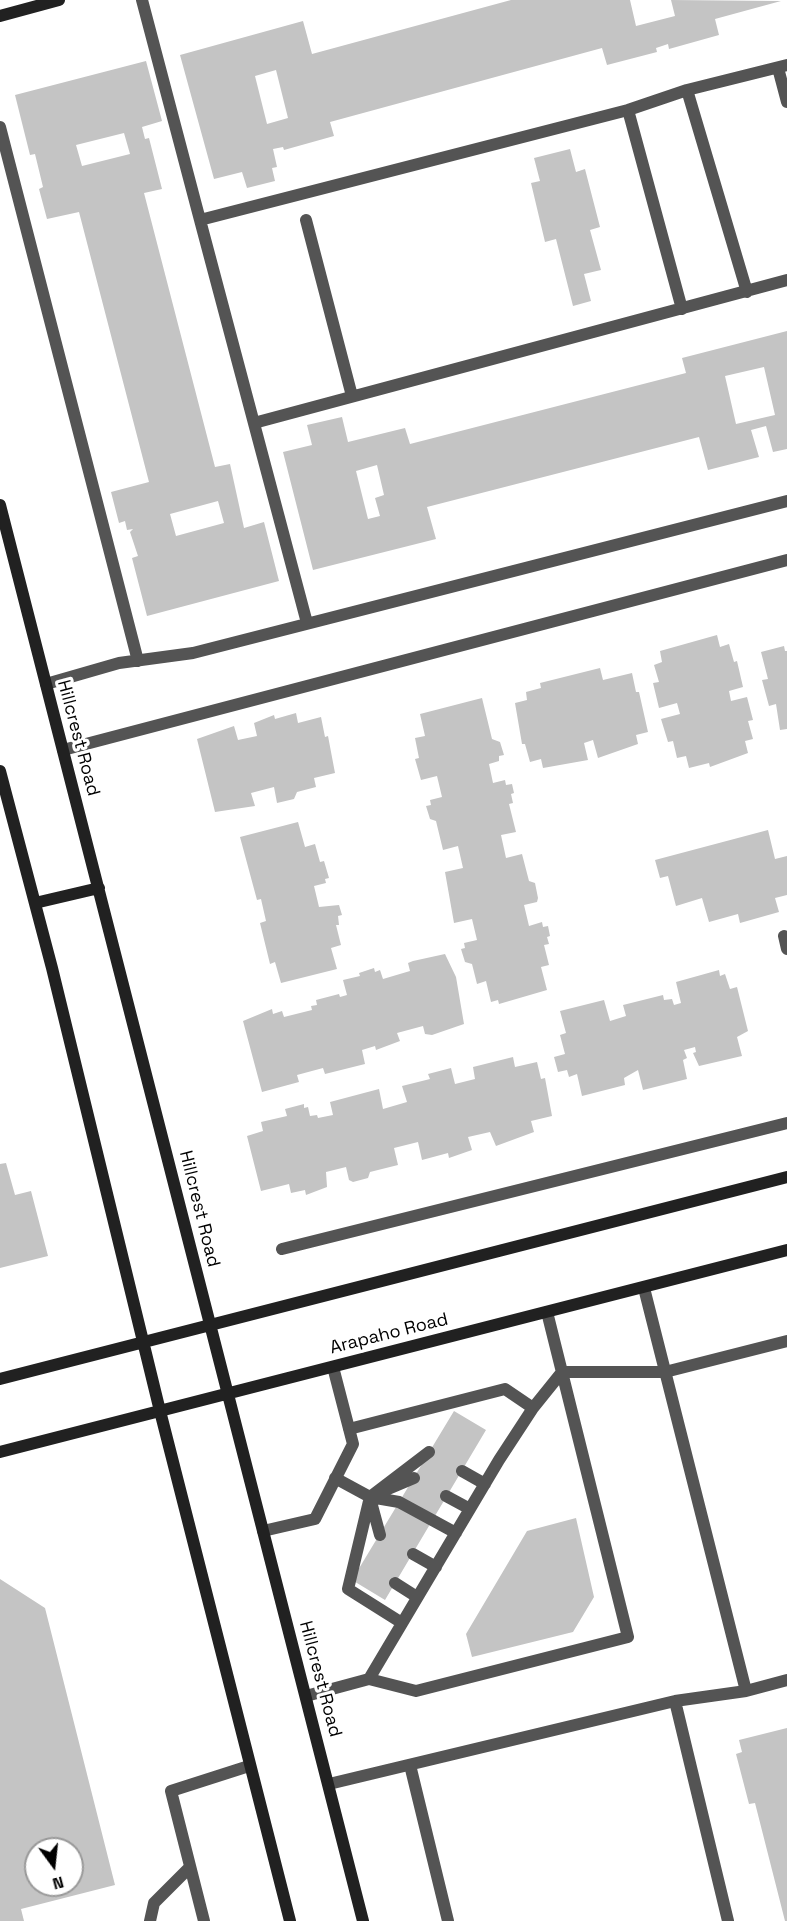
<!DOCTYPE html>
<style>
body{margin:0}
#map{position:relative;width:787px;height:1921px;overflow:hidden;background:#fff;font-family:"Space Grotesk",sans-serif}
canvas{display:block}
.north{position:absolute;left:24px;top:1837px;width:60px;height:60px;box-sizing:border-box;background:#fff;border:2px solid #999;border-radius:50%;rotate:165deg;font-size:16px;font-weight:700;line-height:24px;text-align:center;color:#000}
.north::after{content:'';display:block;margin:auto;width:21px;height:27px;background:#000;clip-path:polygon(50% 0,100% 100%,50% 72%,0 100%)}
</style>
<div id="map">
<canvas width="787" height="1921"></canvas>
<div class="north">N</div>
</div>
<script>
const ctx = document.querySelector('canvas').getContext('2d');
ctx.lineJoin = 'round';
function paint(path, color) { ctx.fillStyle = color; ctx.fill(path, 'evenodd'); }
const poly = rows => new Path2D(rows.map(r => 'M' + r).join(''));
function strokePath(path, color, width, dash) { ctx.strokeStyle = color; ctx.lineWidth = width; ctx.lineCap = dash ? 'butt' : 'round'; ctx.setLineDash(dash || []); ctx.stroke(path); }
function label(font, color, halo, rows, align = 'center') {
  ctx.font = font + ' "Space Grotesk",sans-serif'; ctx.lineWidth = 6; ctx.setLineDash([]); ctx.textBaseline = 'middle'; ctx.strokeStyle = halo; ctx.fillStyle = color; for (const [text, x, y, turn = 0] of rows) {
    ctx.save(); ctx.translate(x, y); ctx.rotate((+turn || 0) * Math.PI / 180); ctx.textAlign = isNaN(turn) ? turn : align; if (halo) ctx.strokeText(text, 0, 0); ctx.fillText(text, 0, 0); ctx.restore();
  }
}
const building = poly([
 [511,0,630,0,636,26,675,16,671,0,781,1,715,19,719,35,669,49,668,44,656,48,657,52,607,65,602,48,330,122,334,136,284,150,283,147,273,149,277,167,272,168,275,181,247,188,242,172,214,179,180,55,303,21,312,54],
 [276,70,288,118,267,124,255,76],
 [146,61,162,121,142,127,145,139,149,138,162,189,144,193,215,467,230,464,244,528,264,522,279,581,147,616,132,558,138,556,130,532,133,529,127,530,125,521,119,523,111,492,149,482,79,212,47,219,39,189,43,187,35,154,30,155,15,95],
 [124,133,130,154,82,166,76,145],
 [218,501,224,523,176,536,170,514],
 [570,149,576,172,585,169,600,227,590,230,601,270,584,274,591,301,573,306,556,239,545,242,531,183,540,181,534,158],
 [787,331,787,449,773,452,766,426,751,430,759,457,708,470,699,437,427,507,436,539,313,570,283,452,312,445,307,425,342,417,348,442,405,428,410,444,686,373,682,358],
 [764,367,775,415,736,424,725,376],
 [377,465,384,495,375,498,380,516,368,519,356,471],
 [717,635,720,647,729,644,734,662,737,661,743,687,729,691,731,701,747,697,753,720,748,721,753,739,745,741,748,753,710,767,709,763,689,768,686,756,677,758,673,741,668,742,661,719,680,714,677,703,659,708,653,683,659,682,654,665,662,662,660,651],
 [784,646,785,651,787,651,787,729,780,730,776,704,769,706,762,680,768,679,761,652],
 [600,668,603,680,632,673,636,692,639,692,648,732,636,735,638,744,598,758,593,740,584,743,588,760,543,768,541,759,530,762,525,744,522,744,515,703,527,700,526,692,541,688,540,683],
 [482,698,492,739,500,742,504,755,499,756,499,761,489,764,493,783,505,780,506,785,512,784,514,793,511,794,513,803,509,804,516,832,501,835,506,858,522,854,529,881,535,883,538,898,537,902,524,905,529,926,542,922,543,927,548,926,550,936,547,937,549,944,544,945,549,965,541,967,547,990,499,1004,498,1000,491,1002,486,981,477,984,472,964,465,962,461,949,465,948,464,943,477,940,472,919,454,923,445,872,463,868,458,846,443,850,436,821,430,819,426,806,431,805,430,800,442,797,437,776,421,780,415,759,419,758,415,738,425,736,420,714],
 [296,713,298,723,321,717,325,737,328,736,335,773,314,778,316,787,297,792,294,799,277,803,274,787,251,793,255,806,215,812,197,739,234,726,238,740,257,736,254,723,274,715,275,719],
 [298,822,305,847,315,844,320,862,324,861,329,878,325,879,326,883,314,886,319,907,339,905,342,915,338,916,339,925,336,925,341,945,331,948,337,969,281,983,275,962,270,964,260,923,266,921,261,899,257,900,240,837],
 [768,830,775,859,787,856,787,895,775,898,779,912,740,923,738,914,709,922,702,898,676,906,668,876,660,878,655,860],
 [445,954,456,977,464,1024,432,1035,425,1034,423,1026,397,1033,400,1041,376,1050,375,1046,362,1050,365,1064,325,1074,323,1068,297,1075,299,1082,262,1092,243,1021,272,1009,273,1014,282,1011,284,1017,312,1010,311,1006,317,1005,316,1000,339,994,340,997,347,995,343,980,360,976,359,973,374,968,375,972,380,970,383,979,410,971,408,963,413,961],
 [719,970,720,976,725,974,730,989,737,987,748,1031,737,1037,742,1056,699,1066,693,1053,696,1052,695,1047,684,1050,687,1058,683,1060,687,1079,643,1090,638,1070,624,1078,625,1085,582,1096,577,1074,569,1077,567,1070,558,1072,554,1057,565,1054,560,1035,566,1033,560,1011,604,1000,610,1021,626,1016,623,1005,663,995,664,1000,672,999,674,1005,681,1003,676,982],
 [513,1057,515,1067,537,1062,541,1079,545,1078,552,1116,531,1121,534,1132,496,1146,490,1132,468,1137,472,1150,449,1158,448,1153,422,1160,418,1142,394,1148,398,1165,370,1172,368,1178,353,1182,349,1180,346,1167,326,1172,327,1187,306,1195,305,1190,291,1193,289,1184,261,1191,247,1136,263,1131,261,1122,287,1116,285,1109,304,1104,304,1108,308,1107,310,1116,317,1115,318,1118,333,1115,330,1102,379,1089,383,1109,407,1102,402,1086,430,1079,428,1074,451,1068,455,1084,475,1079,473,1067],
 [6,1163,15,1195,31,1191,48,1256,0,1268,0,1164],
 [454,1411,486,1430,385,1600,352,1580],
 [576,1518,594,1597,573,1632,472,1657,466,1634,527,1531],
 [0,1579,45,1608,115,1885,21,1909,24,1921,0,1921],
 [36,1849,72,1849,72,1885,36,1885],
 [787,1728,787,1921,785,1921,755,1803,749,1804,736,1754,742,1752,739,1740]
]);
const lane = poly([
 [142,0,200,220],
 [778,68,787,102],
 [687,90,747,292],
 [628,110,682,309],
 [0,127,138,661],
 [306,220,352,396],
 [254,423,787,280],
 [307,623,200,220,628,110,687,90,787,65],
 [46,684,119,663,193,653,787,501],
 [63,750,787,560],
 [784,936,787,949],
 [282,1249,787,1123],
 [644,1288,746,1691],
 [349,1429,505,1389,533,1408],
 [462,1471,485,1484],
 [335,1478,370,1497,399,1502,456,1533],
 [388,1489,414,1478],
 [446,1496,470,1509],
 [370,1498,380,1535],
 [263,1531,315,1519,353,1444,333,1367],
 [413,1554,436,1567],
 [395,1583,417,1597],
 [402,1623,348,1589,370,1497,429,1452],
 [369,1679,499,1460,533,1408,562,1372,665,1372,787,1341],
 [306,1696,369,1679,416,1691,628,1637,547,1312],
 [675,1701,728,1921],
 [410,1765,448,1921],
 [329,1784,675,1701,746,1691,787,1680],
 [150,1921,154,1903,190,1867],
 [204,1921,171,1791,249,1766]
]);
const secondary = poly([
 [0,16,59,0],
 [0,505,363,1921],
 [0,771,52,968,160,1411,290,1921],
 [35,903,99,888],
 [0,1379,787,1177],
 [0,1452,787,1250]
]);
const streetNames = [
 ["Hillcrest Road",78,738,75],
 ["Hillcrest Road",199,1209,76],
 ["Arapaho Road",389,1334,-14],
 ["Hillcrest Road",320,1679,75]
];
paint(building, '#c4c4c4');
strokePath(lane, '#545454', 12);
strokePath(secondary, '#212121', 12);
label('18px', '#000', '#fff', streetNames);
</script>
